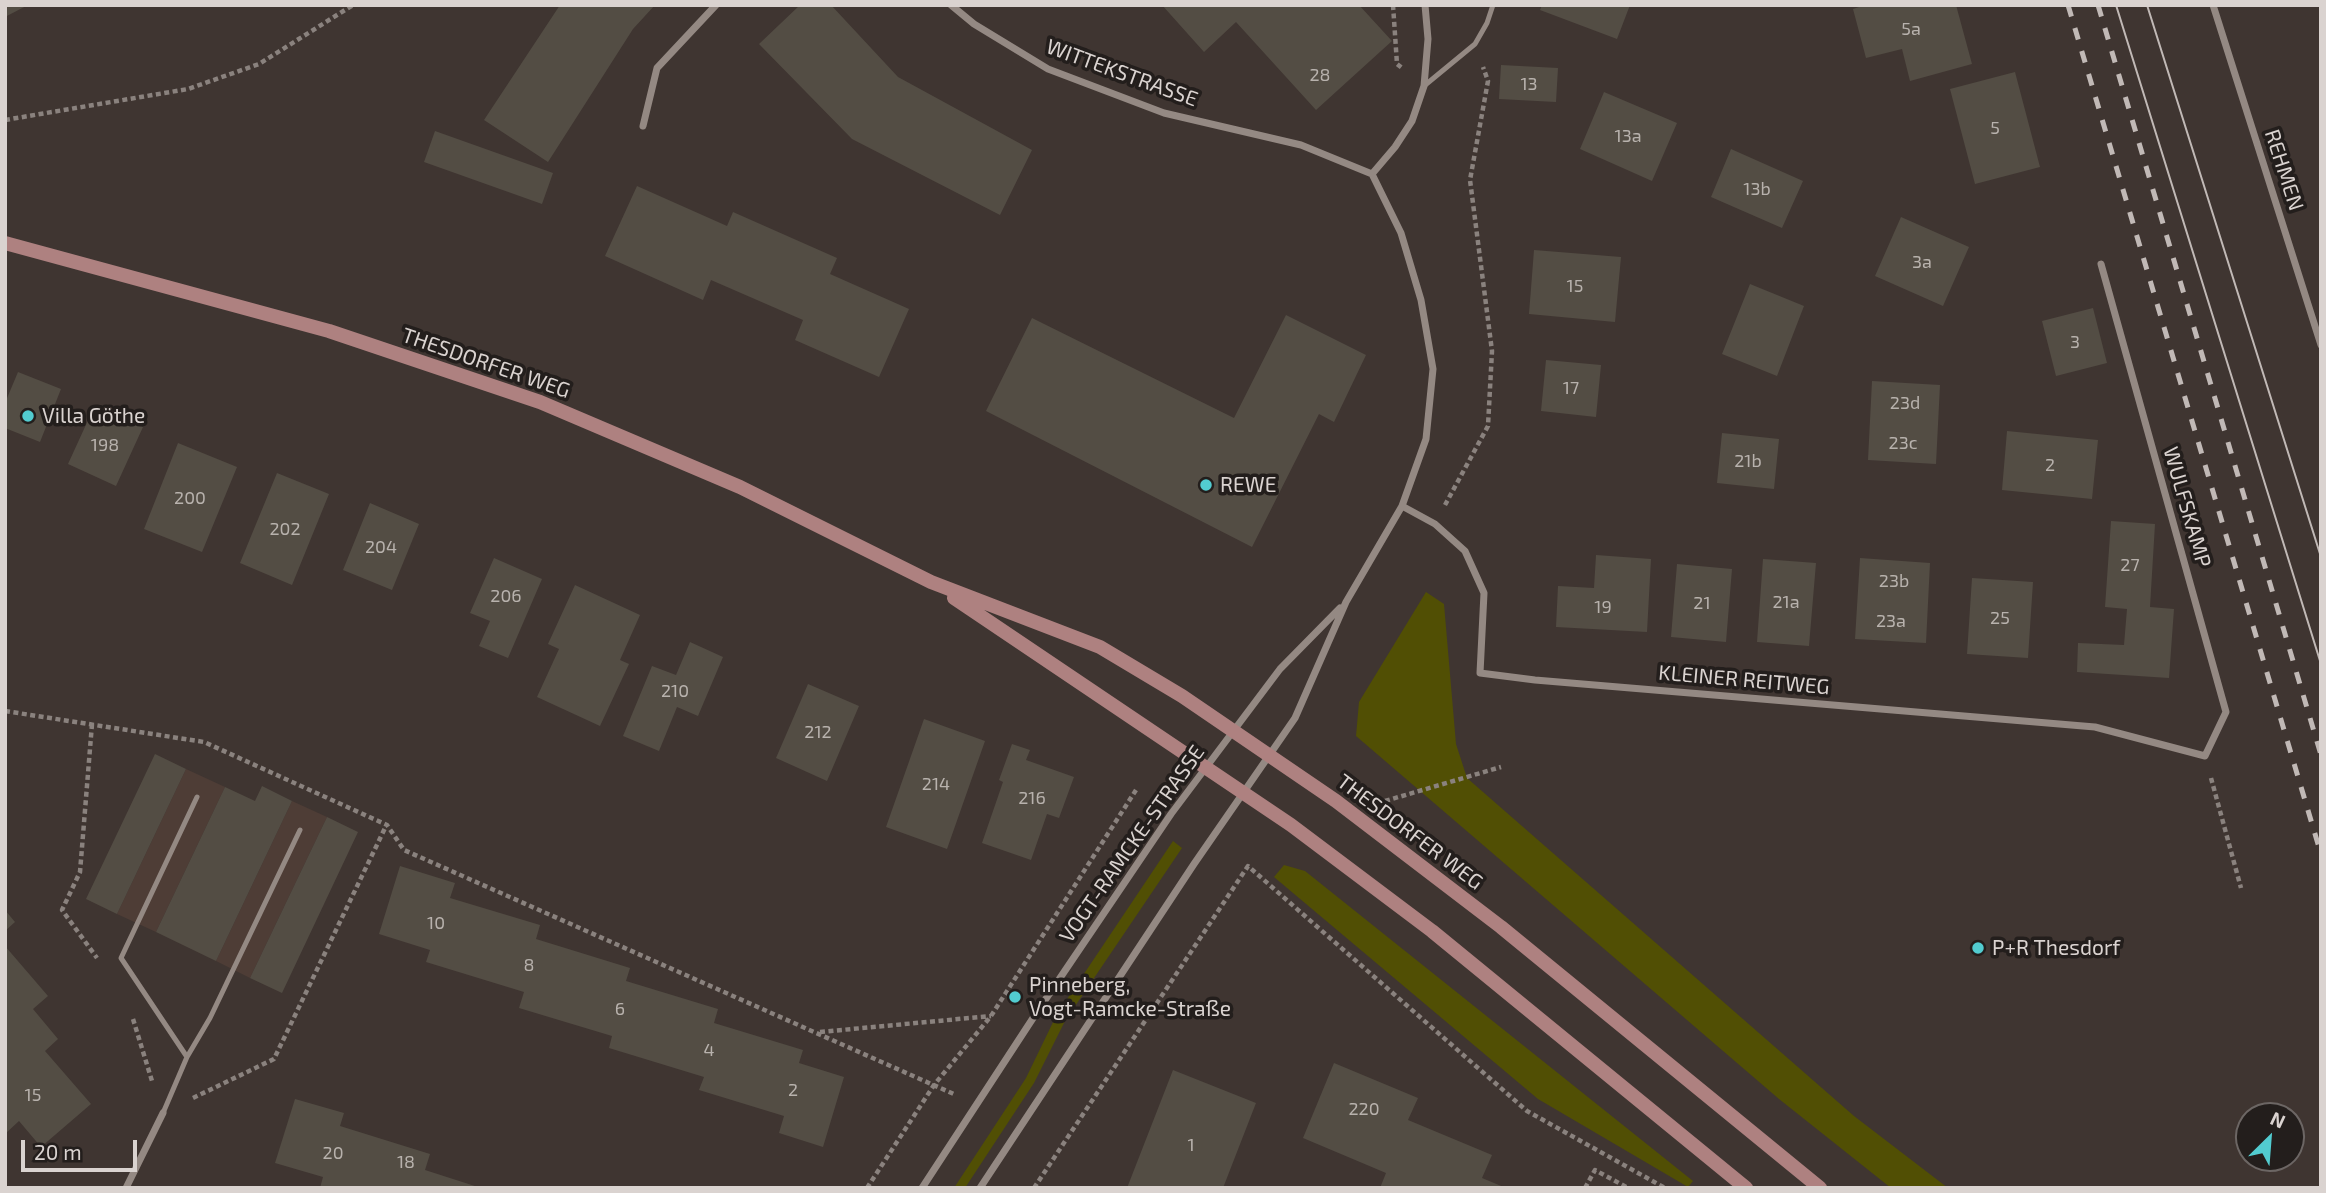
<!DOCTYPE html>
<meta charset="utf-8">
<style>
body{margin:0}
#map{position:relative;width:2326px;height:1193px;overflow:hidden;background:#3f3531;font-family:"Exo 2",sans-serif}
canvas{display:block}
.frame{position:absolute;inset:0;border:7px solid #dad3d0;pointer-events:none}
.north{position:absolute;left:2235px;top:1102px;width:70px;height:70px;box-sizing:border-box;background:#231e1c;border:2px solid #6c6664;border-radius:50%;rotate:25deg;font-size:19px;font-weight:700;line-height:28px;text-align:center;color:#dad3d0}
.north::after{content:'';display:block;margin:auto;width:24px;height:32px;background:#52ccd0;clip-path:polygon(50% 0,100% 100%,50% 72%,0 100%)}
.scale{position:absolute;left:21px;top:1140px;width:116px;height:32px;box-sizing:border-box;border:4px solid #dad3d0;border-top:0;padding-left:9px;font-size:21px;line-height:24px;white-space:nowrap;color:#dad3d0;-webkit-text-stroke:5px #231e1c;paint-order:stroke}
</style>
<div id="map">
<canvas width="2326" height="1193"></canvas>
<div class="frame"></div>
<div class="north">N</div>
<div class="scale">20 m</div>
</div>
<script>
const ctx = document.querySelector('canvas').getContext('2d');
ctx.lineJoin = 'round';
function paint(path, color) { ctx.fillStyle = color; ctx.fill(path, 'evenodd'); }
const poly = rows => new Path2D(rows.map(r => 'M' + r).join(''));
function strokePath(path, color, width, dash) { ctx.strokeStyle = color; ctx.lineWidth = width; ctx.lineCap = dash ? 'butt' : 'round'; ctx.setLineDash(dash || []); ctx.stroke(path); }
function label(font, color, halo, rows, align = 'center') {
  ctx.font = font + ' "Exo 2",sans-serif'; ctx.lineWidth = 7; ctx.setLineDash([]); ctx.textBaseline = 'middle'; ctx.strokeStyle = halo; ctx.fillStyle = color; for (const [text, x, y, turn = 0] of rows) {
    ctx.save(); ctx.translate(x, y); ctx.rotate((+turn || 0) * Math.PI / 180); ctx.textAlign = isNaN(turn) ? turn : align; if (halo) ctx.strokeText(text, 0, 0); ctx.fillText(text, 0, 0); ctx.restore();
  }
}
const built = poly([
 [186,769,225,787,156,932,117,914],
 [292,801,327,817,250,978,216,961]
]);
const green = poly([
 [1426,592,1444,604,1456,744,1467,778,1854,1116,1948,1188,1891,1188,1779,1099,1356,736,1359,702],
 [1173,841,1182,848,1065,1021,1034,1083,965,1188,954,1188,1026,1078,1057,1014],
 [1284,865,1305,871,1693,1181,1688,1187,1538,1099,1274,877]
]);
const building = poly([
 [5,5,28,5,5,17],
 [560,5,655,5,633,29,548,162,484,120],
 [800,5,831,5,898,77,1032,150,1000,215,852,139,759,44],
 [1162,5,1359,5,1392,41,1316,110,1236,22,1204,52],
 [1542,5,1630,5,1617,39,1540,10],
 [1865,5,1956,5,1972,64,1910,81,1902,49,1866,58,1853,9],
 [1501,65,1558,68,1556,102,1499,99],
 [2015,72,2040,167,1975,184,1950,89],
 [1604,92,1677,123,1652,181,1580,149],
 [435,131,553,173,542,204,424,162],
 [1731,149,1803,181,1782,228,1711,197],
 [637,186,727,226,733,212,837,258,830,274,909,309,879,377,795,340,803,320,711,280,703,300,605,256],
 [1901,217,1969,247,1943,306,1875,276],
 [1534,250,1621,257,1615,322,1529,314],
 [1750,284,1804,306,1777,376,1722,354],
 [2093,308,2107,363,2056,376,2042,321],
 [1286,315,1366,355,1334,422,1319,414,1252,547,986,411,1032,318,1234,418],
 [1546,360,1601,365,1596,417,1541,411],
 [18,372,61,389,40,442,5,428,5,403],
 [1872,381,1940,385,1936,464,1868,460],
 [95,405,143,427,116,486,68,464],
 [2007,431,2098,440,2092,499,2002,490],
 [1722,433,1779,439,1774,489,1717,483],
 [178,443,237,467,202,552,144,529],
 [277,473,329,494,292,585,240,563],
 [370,503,419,524,392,590,343,570],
 [2111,521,2155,524,2150,607,2174,609,2169,678,2077,672,2078,643,2124,645,2127,609,2105,607],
 [1596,555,1651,559,1647,632,1556,627,1558,586,1594,588],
 [494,558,542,579,508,658,479,646,490,621,470,613],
 [1860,558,1930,563,1926,643,1855,639],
 [1763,559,1816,563,1809,646,1757,642],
 [1677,564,1732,569,1726,642,1671,637],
 [1972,578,2033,582,2028,658,1967,654],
 [575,585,640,615,620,660,629,664,600,726,537,697,559,649,548,644],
 [690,642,723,657,698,716,677,707,659,751,623,736,652,666,676,675],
 [808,684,859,706,827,781,776,758],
 [924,719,985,741,947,849,886,827],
 [1012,744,1030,750,1026,760,1074,777,1059,818,1047,814,1031,860,982,843,1003,782,999,780],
 [155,754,186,769,117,914,86,899],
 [262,786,292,801,216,961,156,932,225,787,255,801],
 [327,817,358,832,282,993,250,978],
 [400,866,455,883,450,898,540,925,536,939,630,968,626,981,718,1009,714,1023,803,1050,799,1063,844,1077,823,1147,779,1133,784,1116,699,1090,704,1077,609,1048,612,1036,519,1008,524,992,426,962,430,950,379,934],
 [5,910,15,922,5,931],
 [5,946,48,996,33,1009,58,1039,45,1051,91,1104,41,1147,19,1121,5,1134],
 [1334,1063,1418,1098,1408,1120,1492,1155,1482,1178,1506,1188,1380,1188,1386,1173,1303,1138],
 [1173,1070,1256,1103,1223,1188,1127,1188],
 [295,1099,344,1113,340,1126,430,1154,425,1170,481,1188,320,1188,323,1177,275,1163]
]);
const path = poly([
 [1393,5,1397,64,1402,68],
 [5,120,188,89,259,64,353,5],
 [1445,505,1488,426,1492,351,1470,180,1488,81,1483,67],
 [5,711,204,742,387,825,404,850,956,1095],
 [92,724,80,872,62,910,97,958],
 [2211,778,2241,888],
 [1385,801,1501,767],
 [133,1019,152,1081],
 [820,1032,991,1016],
 [193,1098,274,1059,386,826],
 [867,1188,934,1085,991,1016,1136,790],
 [1034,1188,1248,866,1527,1111,1665,1188],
 [1585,1188,1595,1170,1628,1188]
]);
const lane = poly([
 [1424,86,1475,44,1487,23,1493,5],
 [187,1057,121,958,197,797],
 [163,1113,187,1057,210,1018,300,830]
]);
const street = poly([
 [951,5,974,24,1048,69,1164,113,1301,145,1372,174],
 [2213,5,2321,345],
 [643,126,657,68,716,5],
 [1372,174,1395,147,1412,121,1424,86,1428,39,1425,5],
 [1402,506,1435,524,1465,551,1484,593,1480,673,1535,680,2095,727,2205,756,2226,712,2101,264],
 [126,1188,163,1113],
 [922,1188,1037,1012,1171,814,1280,669,1340,608],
 [980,1188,1194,864,1295,718,1346,602,1402,506,1426,439,1433,369,1421,300,1401,233,1372,174]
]);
const secondary = poly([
 [5,243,329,331,540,402,740,487,931,582,1100,647,1182,696,1336,801,1501,927,1820,1188],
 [954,598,1291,825,1432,931,1746,1188]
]);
const tram = poly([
 [2116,5,2321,664],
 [2147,5,2321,557]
]);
const rail = poly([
 [2068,5,2321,854],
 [2098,5,2321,755]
]);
const markers = [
 [28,416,7,"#52ccd0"],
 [1206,485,7,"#52ccd0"],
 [1978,948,7,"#52ccd0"],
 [1015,997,7,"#52ccd0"]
];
const numberNames = [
 ["5a",1911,29],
 ["28",1320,75],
 ["13",1529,84],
 ["5",1995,128],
 ["13a",1628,136],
 ["13b",1757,189],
 ["3a",1922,262],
 ["15",1575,286],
 ["3",2075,342],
 ["17",1571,388],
 ["23d",1905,403],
 ["23c",1903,443],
 ["198",105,445],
 ["21b",1748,461],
 ["2",2050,465],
 ["200",190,498],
 ["202",285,529],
 ["204",381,547],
 ["27",2130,565],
 ["23b",1894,581],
 ["206",506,596],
 ["21a",1786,602],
 ["21",1702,603],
 ["19",1603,607],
 ["25",2000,618],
 ["23a",1891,621],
 ["210",675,691],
 ["212",818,732],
 ["214",936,784],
 ["216",1032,798],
 ["10",436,923],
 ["8",529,965],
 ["6",620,1009],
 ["4",709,1050],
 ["2",793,1090],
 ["15",33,1095],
 ["220",1364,1109],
 ["1",1191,1145],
 ["20",333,1153],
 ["18",406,1162]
];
const streetNames = [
 ["WITTEKSTRASSE",1122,73,20],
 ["REHMEN",2284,170,72],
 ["THESDORFER WEG",486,363,19],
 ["WULFSKAMP",2187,507,74],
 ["KLEINER REITWEG",1744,680,5],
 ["THESDORFER WEG",1410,832,37],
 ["VOGT-RAMCKE-STRASSE",1132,844,-55]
];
const poiNames = [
 ["Villa Göthe",42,416],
 ["REWE",1220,485],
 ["P+R Thesdorf",1992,948],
 ["Pinneberg,",1029,985],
 ["Vogt-Ramcke-Straße",1029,1009]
];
paint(built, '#4e3d36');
paint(green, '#514f04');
paint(building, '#534d44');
strokePath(path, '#8a827e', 4.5, [5, 3.5]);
strokePath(lane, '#948983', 5);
strokePath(street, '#948983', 7);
strokePath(secondary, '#ae8180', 14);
strokePath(tram, '#c1b9b6', 2);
strokePath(rail, '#c1b9b6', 5, [12, 12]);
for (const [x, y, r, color] of markers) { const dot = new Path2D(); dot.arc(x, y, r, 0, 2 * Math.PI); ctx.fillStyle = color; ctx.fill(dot); strokePath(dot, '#231e1c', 2.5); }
label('18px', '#b8b2ad', null, numberNames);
label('21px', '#dad3d0', '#231e1c', streetNames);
label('21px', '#dad3d0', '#231e1c', poiNames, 'left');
</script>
